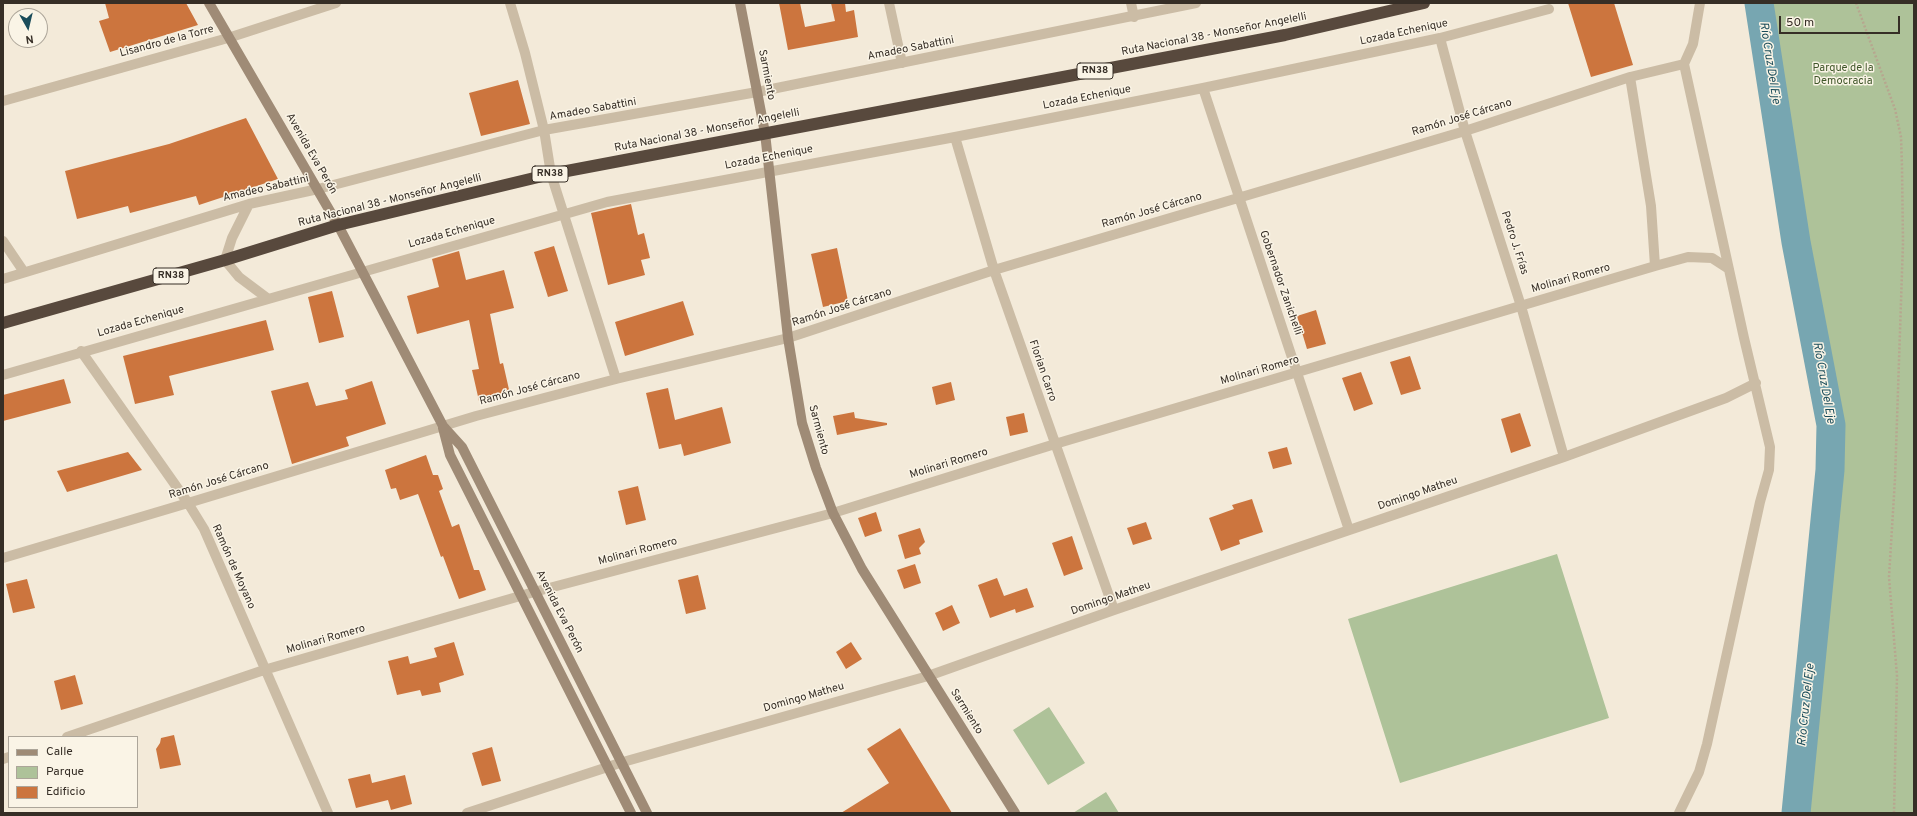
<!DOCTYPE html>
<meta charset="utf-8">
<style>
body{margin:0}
#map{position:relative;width:1917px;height:816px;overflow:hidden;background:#f3ead9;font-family:Overpass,sans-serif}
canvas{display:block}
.frame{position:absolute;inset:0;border:4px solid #362e26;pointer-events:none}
.legend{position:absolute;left:8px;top:736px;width:130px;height:72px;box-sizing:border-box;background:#faf4e6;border:1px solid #aca599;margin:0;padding:5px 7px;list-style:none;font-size:12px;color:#362e26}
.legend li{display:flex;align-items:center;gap:8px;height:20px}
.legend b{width:20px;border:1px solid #aca599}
.north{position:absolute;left:8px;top:8px;width:40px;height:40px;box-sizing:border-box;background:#faf4e6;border:1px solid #aca599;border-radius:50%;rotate:172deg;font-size:11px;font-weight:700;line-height:16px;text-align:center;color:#362e26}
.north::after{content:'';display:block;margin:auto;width:14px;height:18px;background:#1a4c5a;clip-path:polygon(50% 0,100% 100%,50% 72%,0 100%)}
.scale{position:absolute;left:1779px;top:16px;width:121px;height:18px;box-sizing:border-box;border:2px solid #362e26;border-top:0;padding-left:5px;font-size:12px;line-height:14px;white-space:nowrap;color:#362e26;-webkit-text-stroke:3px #faf4e6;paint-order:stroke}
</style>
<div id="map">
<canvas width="1917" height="816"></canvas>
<div class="frame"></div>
<ul class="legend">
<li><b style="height:5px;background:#9f8b76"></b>Calle</li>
<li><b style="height:11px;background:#aec299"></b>Parque</li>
<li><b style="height:11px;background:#cc753e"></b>Edificio</li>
</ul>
<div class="north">N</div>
<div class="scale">50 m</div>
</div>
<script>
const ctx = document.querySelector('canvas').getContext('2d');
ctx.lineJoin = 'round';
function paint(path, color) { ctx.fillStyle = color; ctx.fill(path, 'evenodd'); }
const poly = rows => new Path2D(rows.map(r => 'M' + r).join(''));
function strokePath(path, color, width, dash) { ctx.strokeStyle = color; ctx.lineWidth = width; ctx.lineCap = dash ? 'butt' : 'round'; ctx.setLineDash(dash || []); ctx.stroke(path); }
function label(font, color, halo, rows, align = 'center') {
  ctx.font = font + ' Overpass,sans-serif'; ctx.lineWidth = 3; ctx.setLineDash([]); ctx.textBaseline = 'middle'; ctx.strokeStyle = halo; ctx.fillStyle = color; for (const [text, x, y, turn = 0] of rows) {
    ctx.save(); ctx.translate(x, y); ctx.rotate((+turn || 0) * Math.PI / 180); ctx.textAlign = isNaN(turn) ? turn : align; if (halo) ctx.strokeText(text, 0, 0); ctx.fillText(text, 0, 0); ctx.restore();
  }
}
const green = poly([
 [1773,3,1914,3,1914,813,1796,813,1830,470,1831,425,1796,241,1760,7],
 [1557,554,1609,718,1400,783,1348,619],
 [1049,707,1085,763,1048,785,1013,730],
 [1106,792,1119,813,1073,813]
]);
const river = poly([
 [1759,3,1796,242,1831,425,1830,470,1796,813]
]);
const building = poly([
 [105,3,186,3,198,25,110,52,99,21,109,18],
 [779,3,800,3,805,27,835,21,831,3,845,3,846,12,854,10,858,37,788,50],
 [1568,3,1614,3,1633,65,1591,77],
 [518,80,530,124,481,136,469,93],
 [246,118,278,179,199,205,196,196,130,213,128,206,77,219,65,171,169,144],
 [631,204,638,235,644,233,650,258,641,260,645,275,608,285,591,213],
 [554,246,568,291,548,297,534,252],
 [837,248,848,301,823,307,811,254],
 [459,251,466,280,504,270,514,308,490,314,500,364,503,363,510,394,479,401,472,370,479,369,469,320,417,334,407,296,439,287,432,259],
 [332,291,344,337,319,343,308,297],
 [683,301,694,335,625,356,615,322],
 [1316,310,1326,344,1307,349,1297,316],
 [266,320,274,350,169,376,174,395,135,404,123,356],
 [1410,356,1421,389,1401,395,1390,362],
 [1361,372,1373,404,1354,411,1342,378],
 [64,379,71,403,3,421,3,395],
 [372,381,386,424,346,437,349,446,292,464,271,391,308,382,316,406,348,399,345,390],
 [951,382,955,400,936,405,932,387],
 [668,388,675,420,722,407,731,443,684,456,681,444,659,449,646,393],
 [854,412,855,418,887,423,887,425,837,435,833,416],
 [1024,413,1028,432,1010,436,1006,417],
 [1520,413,1531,446,1511,453,1501,419],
 [1287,447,1292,464,1273,469,1268,452],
 [128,452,142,470,67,492,57,471],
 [426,455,433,475,438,475,443,489,439,491,452,527,459,524,474,570,479,570,486,590,459,599,443,556,441,557,418,494,400,500,396,488,391,489,385,470],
 [638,486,646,520,626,525,618,491],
 [1252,499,1263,532,1239,540,1240,544,1221,551,1209,518,1234,509,1232,505],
 [876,512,882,531,865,537,858,518],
 [1146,522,1152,539,1133,545,1127,528],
 [920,528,925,542,919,548,921,554,905,559,898,535],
 [1072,536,1083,569,1064,576,1052,543],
 [915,564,921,583,904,589,897,570],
 [698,575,706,609,686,614,678,580],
 [997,578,1004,596,1027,588,1034,607,1016,613,1015,609,990,618,978,585],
 [27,579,35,608,13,613,6,584],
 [952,605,960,623,943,631,935,613],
 [454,642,464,675,439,683,441,692,422,696,420,690,397,695,388,661,408,656,410,664,437,657,434,648],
 [851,642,862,659,846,669,836,652],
 [75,675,83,704,61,710,54,681],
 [900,728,952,813,841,813,889,783,867,749],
 [174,735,181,765,160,769,156,749,160,743,161,738],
 [492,747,501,781,482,786,472,753],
 [370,774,372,783,405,775,412,804,391,810,388,800,356,808,348,779]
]);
const path = poly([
 [1856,3,1895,109,1901,137,1902,166,1903,243,1895,479,1889,577,1897,676,1894,813]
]);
const street = poly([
 [510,3,525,53,544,130,551,174,616,379],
 [889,3,902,63],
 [1131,3,1134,17],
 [1440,38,1465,131,1521,306,1564,457],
 [1203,88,1349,530],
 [3,101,228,38,336,3],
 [955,137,994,270,1114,610],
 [249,204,232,238,225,260,239,277,267,298],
 [3,241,24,272],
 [1655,266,1688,257,1712,258,1729,269],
 [3,279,249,204,318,189,544,130,757,92,1196,3],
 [81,351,188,503,204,529,328,813],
 [3,375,607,202,955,137,1203,88,1440,38,1549,9],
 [3,558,188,503,476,416,616,379,788,338,994,270,1465,131,1630,77,1684,64],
 [67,737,264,670,534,592,833,513,1055,444,1655,266,1651,206,1630,77],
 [3,759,9,757],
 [467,813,623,762,928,676,1114,610,1564,457,1726,398,1756,383],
 [1679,813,1699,772,1707,744,1760,502,1769,470,1770,447,1744,338,1684,64,1693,44,1700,3]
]);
const secondary = poly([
 [209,3,338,225,443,426,462,447,647,813],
 [740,3,765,133,788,338,802,423,816,468,833,513,862,569,1015,813],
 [443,428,450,455,631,813]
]);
const highway = poly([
 [3,323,225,260,338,225,551,174,1285,35,1424,3]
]);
const shields = [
 [1095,71,36],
 [550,174,36],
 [171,276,36]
];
const shieldNames = [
 ["RN38",1095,71],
 ["RN38",550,174],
 ["RN38",171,276]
];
const streetNames = [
 ["Lozada Echenique",1404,33,-12],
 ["Ruta Nacional 38 - Monseñor Angelelli",1214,35,-11],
 ["Lisandro de la Torre",167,42,-15],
 ["Amadeo Sabattini",911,49,-11],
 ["Sarmiento",766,75,79],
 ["Lozada Echenique",1087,98,-11],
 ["Amadeo Sabattini",593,110,-10],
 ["Ramón José Cárcano",1462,118,-17],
 ["Ruta Nacional 38 - Monseñor Angelelli",707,131,-11],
 ["Avenida Eva Perón",311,154,60],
 ["Lozada Echenique",769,158,-11],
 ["Amadeo Sabattini",266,189,-13],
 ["Ruta Nacional 38 - Monseñor Angelelli",390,201,-14],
 ["Ramón José Cárcano",1152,211,-16],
 ["Lozada Echenique",452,233,-16],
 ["Pedro J. Frías",1514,243,72],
 ["Molinari Romero",1571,279,-16],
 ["Gobernador Zanichelli",1280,283,71],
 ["Ramón José Cárcano",842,308,-18],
 ["Lozada Echenique",141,322,-16],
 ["Florian Carro",1042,371,71],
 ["Molinari Romero",1260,371,-16],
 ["Ramón José Cárcano",530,389,-15],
 ["Sarmiento",818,430,75],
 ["Molinari Romero",949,464,-17],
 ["Ramón José Cárcano",219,481,-17],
 ["Domingo Matheu",1418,494,-19],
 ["Molinari Romero",638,552,-15],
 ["Ramón de Moyano",233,567,66],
 ["Domingo Matheu",1111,599,-19],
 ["Avenida Eva Perón",559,612,63],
 ["Molinari Romero",326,640,-16],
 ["Domingo Matheu",804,698,-16],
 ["Sarmiento",966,712,58]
];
const parkNames = [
 ["Parque de la",1843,69],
 ["Democracia",1843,82]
];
const waterNames = [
 ["Río Cruz Del Eje",1769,63,81],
 ["Río Cruz Del Eje",1823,383,80],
 ["Río Cruz Del Eje",1807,705,-84]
];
paint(green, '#aec299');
strokePath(river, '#77a6b1', 29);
paint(building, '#cc753e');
strokePath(path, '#b7a68f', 2.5, [2, 2]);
strokePath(street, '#cbbca5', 10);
strokePath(secondary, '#9f8b76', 10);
strokePath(highway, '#58493d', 12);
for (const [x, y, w] of shields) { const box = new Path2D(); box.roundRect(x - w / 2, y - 8, w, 16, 3); ctx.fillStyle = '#faf4e6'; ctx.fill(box); strokePath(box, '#362e26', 1); }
label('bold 10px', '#362e26', null, shieldNames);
label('11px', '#362e26', '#faf4e6', streetNames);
label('11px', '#3f5629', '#faf4e6', parkNames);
label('italic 12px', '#1a4c5a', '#faf4e6', waterNames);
</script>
